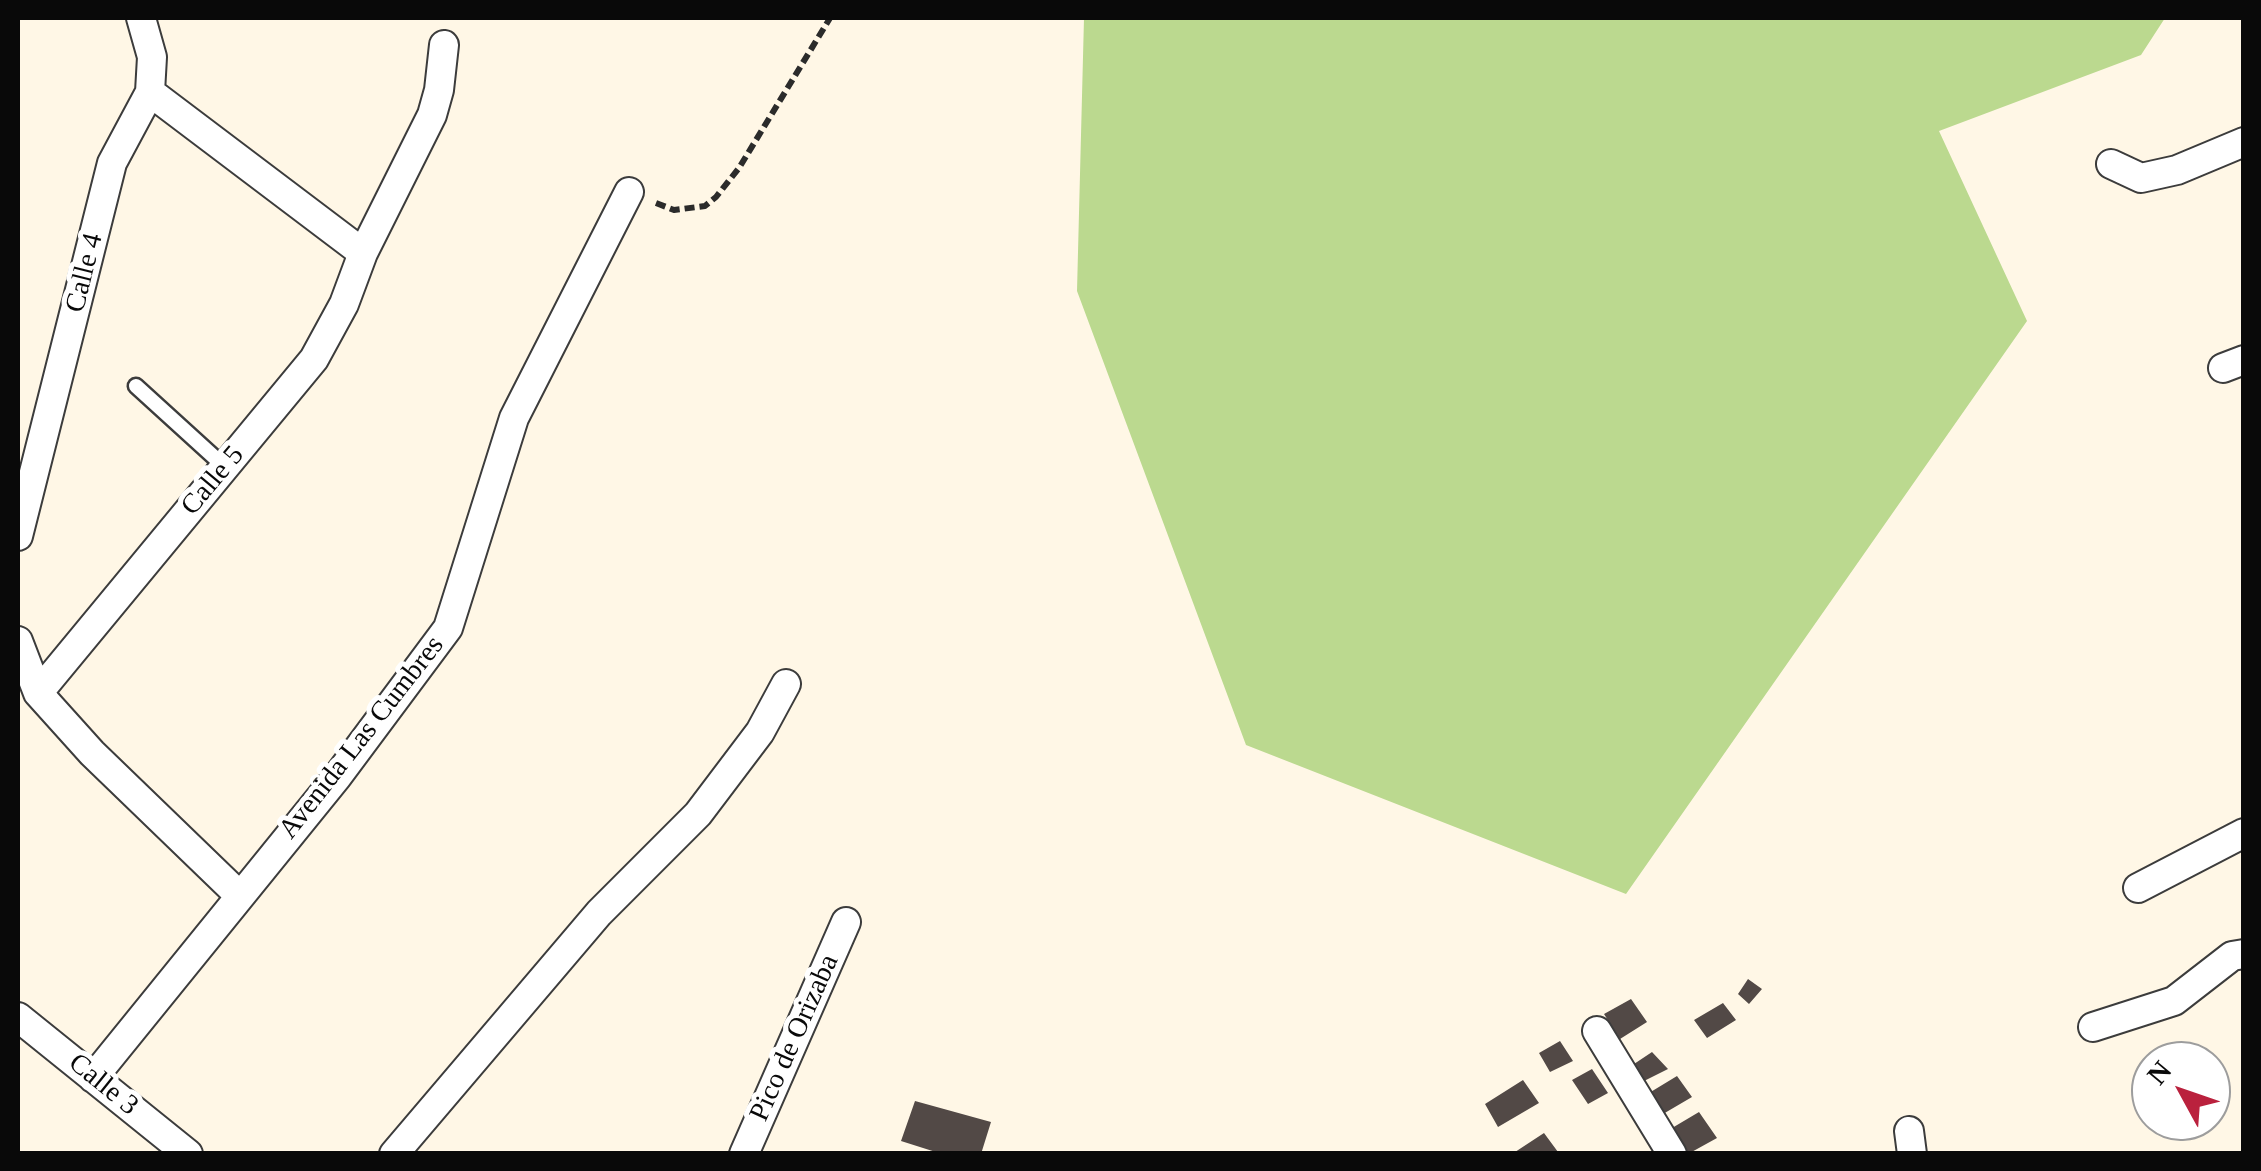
<!DOCTYPE html>
<style>
body{margin:0}
#map{position:relative;width:2261px;height:1171px;overflow:hidden;background:#fff7e6;font-family:"Times New Roman",serif}
canvas{display:block}
.frame{position:absolute;inset:0;border:20px solid #090909;pointer-events:none}
.north{position:absolute;left:2131px;top:1041px;width:100px;height:100px;box-sizing:border-box;background:#fff;border:2px solid #9d9d9d;border-radius:50%;rotate:310deg;font-size:28px;font-weight:700;line-height:40px;text-align:center;color:#090909}
.north::after{content:'';display:block;margin:auto;width:35px;height:45px;background:#ba213d;clip-path:polygon(50% 0,100% 100%,50% 72%,0 100%)}
</style>
<div id="map">
<canvas width="2261" height="1171"></canvas>
<div class="frame"></div>
<div class="north">N</div>
</div>
<script>
const ctx = document.querySelector('canvas').getContext('2d');
ctx.lineJoin = 'round';
function paint(path, color) { ctx.fillStyle = color; ctx.fill(path, 'evenodd'); }
const poly = rows => new Path2D(rows.map(r => 'M' + r).join(''));
function strokePath(path, color, width, dash) { ctx.strokeStyle = color; ctx.lineWidth = width; ctx.lineCap = dash ? 'butt' : 'round'; ctx.setLineDash(dash || []); ctx.stroke(path); }
function label(font, color, halo, rows, align = 'center') {
  ctx.font = font + ' "Times New Roman",serif'; ctx.lineWidth = 10; ctx.setLineDash([]); ctx.textBaseline = 'middle'; ctx.strokeStyle = halo; ctx.fillStyle = color; for (const [text, x, y, turn = 0] of rows) {
    ctx.save(); ctx.translate(x, y); ctx.rotate((+turn || 0) * Math.PI / 180); ctx.textAlign = isNaN(turn) ? turn : align; if (halo) ctx.strokeText(text, 0, 0); ctx.fillText(text, 0, 0); ctx.restore();
  }
}
const forest = poly([
 [1084,18,2165,18,2141,55,1939,131,2027,321,1626,894,1246,745,1077,291]
]);
const building = poly([
 [1748,979,1762,989,1749,1004,1738,994],
 [1631,999,1647,1022,1620,1039,1604,1014],
 [1723,1003,1736,1020,1707,1038,1694,1020],
 [1560,1041,1573,1061,1550,1072,1539,1053],
 [1652,1052,1668,1069,1644,1081,1634,1064],
 [1592,1069,1608,1093,1588,1104,1572,1080],
 [1677,1076,1692,1097,1663,1114,1649,1093],
 [1523,1080,1539,1103,1498,1127,1485,1104],
 [915,1101,991,1122,981,1154,942,1154,901,1141],
 [1699,1112,1717,1138,1688,1154,1681,1154,1667,1131],
 [1544,1133,1558,1152,1512,1154]
]);
const path = poly([
 [656,203,674,210,705,206,716,197,739,168,830,18]
]);
const service = poly([
 [136,386,225,467]
]);
const minor = poly([
 [150,92,363,253],
 [2111,164,2141,178,2177,170,2244,142],
 [2223,368,2244,360],
 [18,536,112,163,150,92,152,57,141,18],
 [18,641,38,693,92,753,239,895],
 [38,693,314,359,344,304,363,253,432,115,439,90,444,45],
 [2138,888,2244,833],
 [18,1017,188,1154],
 [2093,1027,2174,1001,2232,956,2244,954],
 [1597,1031,1672,1154],
 [93,1078,337,777,448,628,514,418,629,192],
 [1909,1131,1912,1154],
 [394,1154,599,913,698,814,760,732,786,684],
 [744,1154,846,922]
]);
const streetNames = [
 ["Calle 4",85,273,-76],
 ["Calle 5",213,481,-50],
 ["Avenida Las Cumbres",362,738,-52],
 ["Pico de Orizaba",795,1038,-66],
 ["Calle 3",103,1085,39]
];
paint(forest, '#bbd98f');
paint(building, '#524946');
strokePath(service, '#3c3c3c', 19);
strokePath(minor, '#3c3c3c', 32);
strokePath(path, '#2b2b2b', 6, [10, 5]);
strokePath(service, '#fff', 14);
strokePath(minor, '#fff', 28);
label('28px', '#090909', '#fff', streetNames);
</script>
